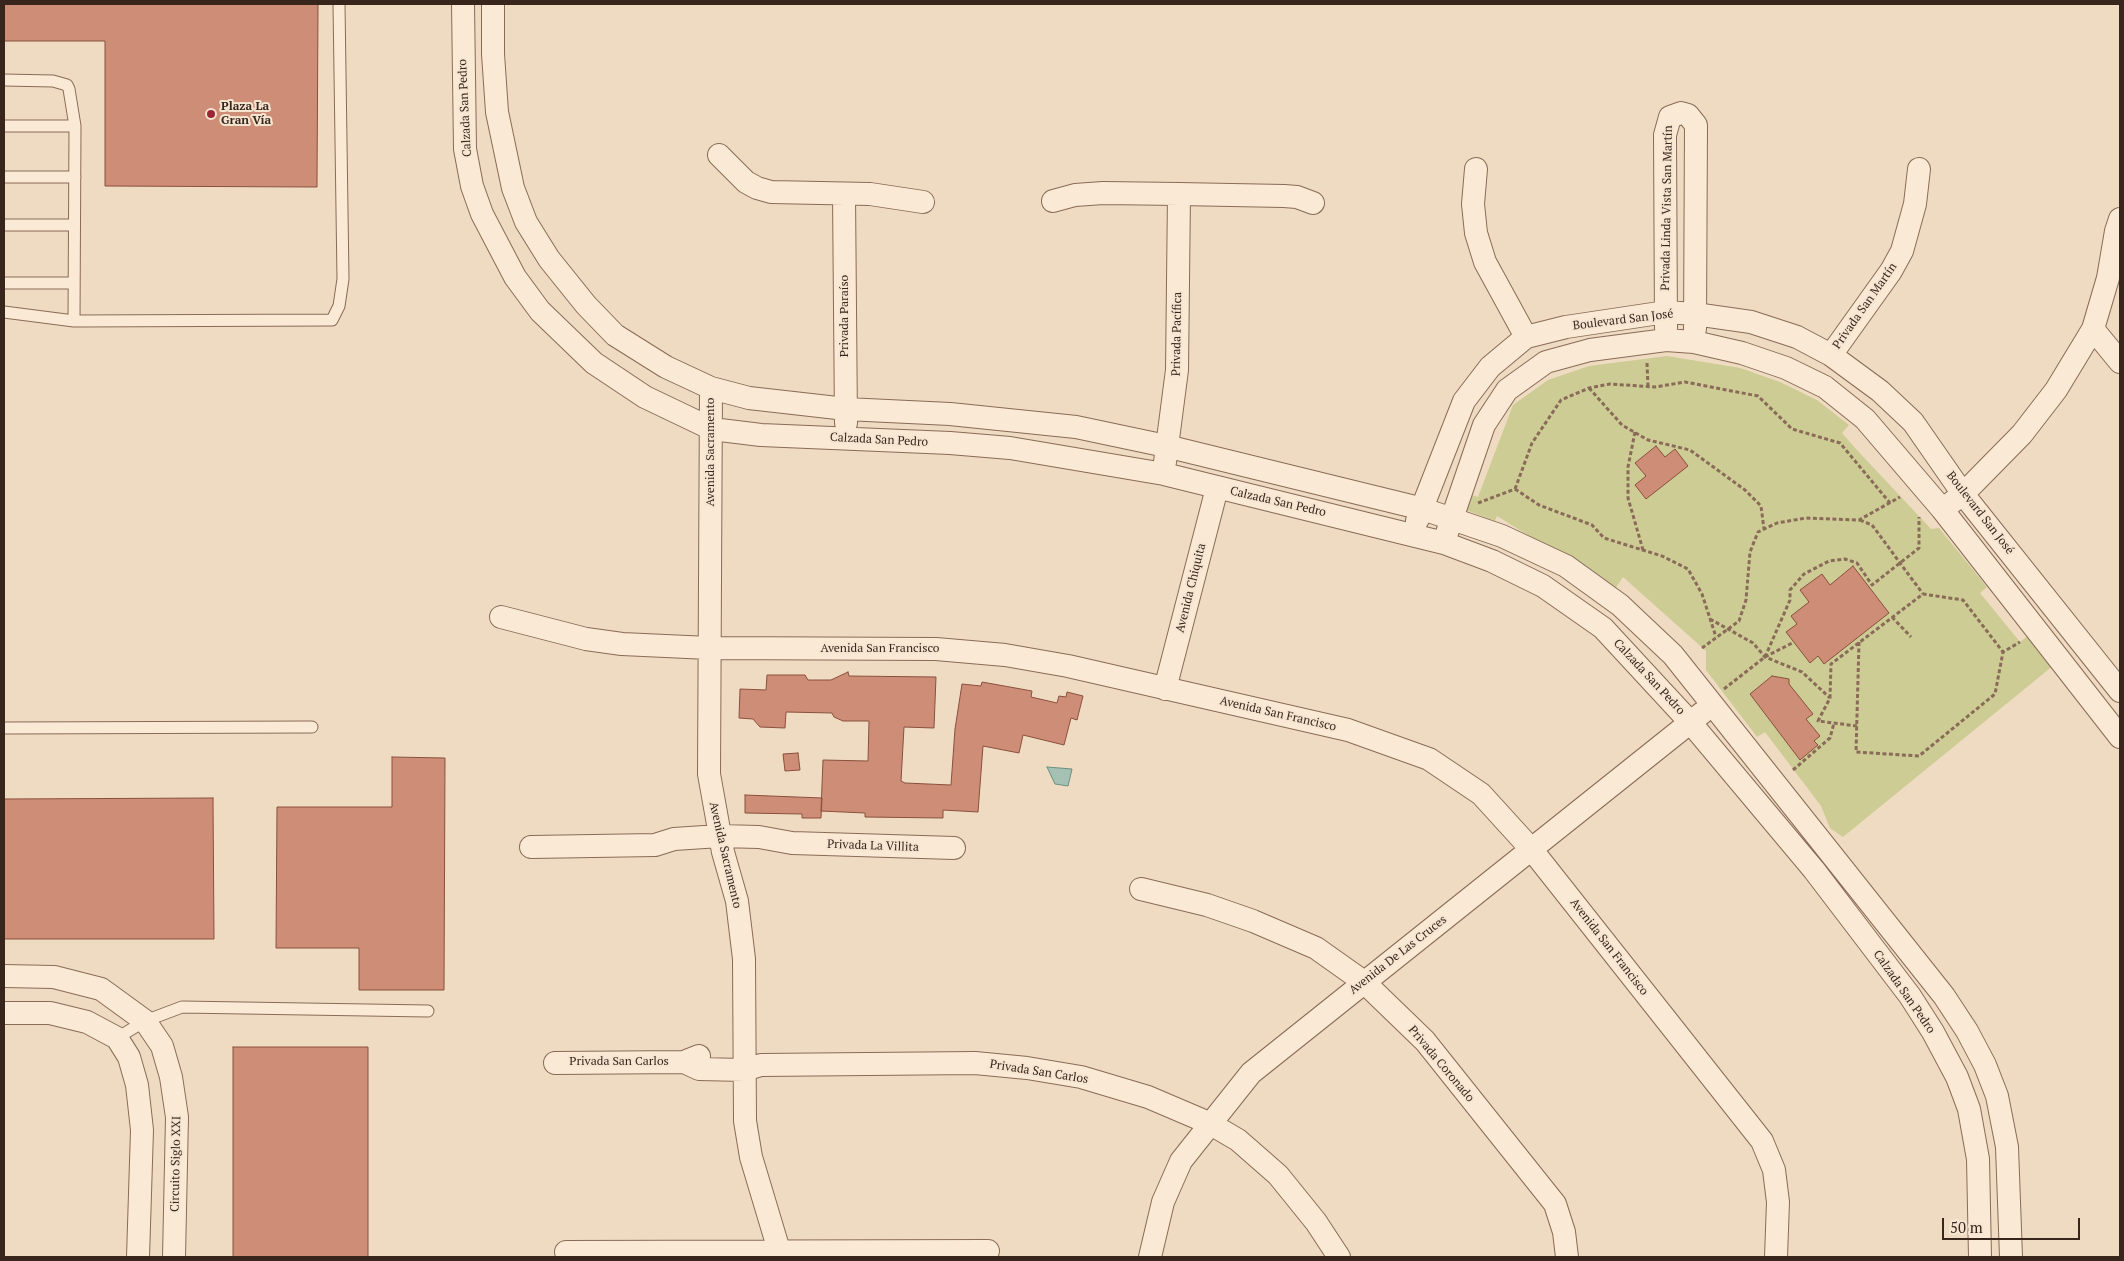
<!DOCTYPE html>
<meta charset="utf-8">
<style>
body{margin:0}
#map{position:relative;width:2124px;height:1261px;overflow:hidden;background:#efdbc1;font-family:"PT Serif",serif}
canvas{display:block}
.frame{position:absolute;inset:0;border:5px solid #38261d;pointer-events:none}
.scale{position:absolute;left:1942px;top:1218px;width:138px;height:22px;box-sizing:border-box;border:2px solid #38261d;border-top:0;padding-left:6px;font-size:15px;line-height:18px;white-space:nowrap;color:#38261d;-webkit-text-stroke:4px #f6e6d1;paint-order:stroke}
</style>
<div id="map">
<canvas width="2124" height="1261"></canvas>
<div class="frame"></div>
<div class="scale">50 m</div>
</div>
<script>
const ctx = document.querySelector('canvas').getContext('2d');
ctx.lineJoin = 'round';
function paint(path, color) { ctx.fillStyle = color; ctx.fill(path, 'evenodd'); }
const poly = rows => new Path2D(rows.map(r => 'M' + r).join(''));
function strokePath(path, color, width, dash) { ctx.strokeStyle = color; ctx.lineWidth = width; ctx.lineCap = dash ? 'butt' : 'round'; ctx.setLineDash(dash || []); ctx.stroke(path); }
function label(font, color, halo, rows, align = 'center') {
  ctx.font = font + ' "PT Serif",serif'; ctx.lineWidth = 4; ctx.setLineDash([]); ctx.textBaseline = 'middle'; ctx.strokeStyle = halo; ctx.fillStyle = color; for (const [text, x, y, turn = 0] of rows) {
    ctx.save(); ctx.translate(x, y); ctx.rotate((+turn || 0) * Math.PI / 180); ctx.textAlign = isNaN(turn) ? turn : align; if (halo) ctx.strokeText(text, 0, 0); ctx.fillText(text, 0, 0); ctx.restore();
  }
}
const green = poly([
 [1667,356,1740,368,1780,382,1817,400,1849,425,1842,433,1856,449,1931,529,1939,528,1987,587,1980,593,2020,642,2029,635,2054,665,1843,837,1830,828,1821,806,1765,732,1757,737,1706,670,1706,651,1623,577,1615,589,1497,516,1495,521,1463,509,1469,494,1478,497,1513,405,1548,380,1589,366]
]);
const water = poly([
 [1047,767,1072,769,1068,786,1055,784,1047,767]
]);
const building = poly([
 [4,4,318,4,317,187,105,186,105,41,4,41,4,4],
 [1656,446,1665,457,1675,449,1688,466,1646,499,1635,485,1646,476,1635,463,1656,446],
 [1853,566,1889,613,1824,664,1818,656,1810,663,1786,632,1797,624,1791,616,1809,602,1800,590,1822,574,1830,585,1853,566],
 [848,672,849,676,936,677,934,728,904,727,901,781,905,783,951,785,955,729,962,684,981,686,982,682,1032,691,1031,697,1057,703,1059,696,1066,697,1067,692,1083,696,1077,720,1071,718,1064,745,1023,735,1019,753,983,746,978,812,943,810,943,818,865,817,865,813,821,811,823,760,868,761,869,721,843,721,834,717,832,713,786,712,785,728,760,727,753,719,739,718,740,689,766,690,767,675,805,675,808,680,831,680,848,672],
 [1772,676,1789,679,1789,684,1813,714,1806,719,1820,736,1814,741,1818,745,1800,760,1750,694,1772,676],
 [798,753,800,770,785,771,783,754,798,753],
 [392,757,445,758,444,990,359,990,359,948,276,948,277,807,392,807,392,757],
 [745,795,822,798,821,818,802,818,802,814,745,813,745,795],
 [213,798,214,939,4,939,4,799,213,798],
 [233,1047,368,1047,368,1257,233,1257,233,1047]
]);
const path = poly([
 [1647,363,1648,387],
 [1589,388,1622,425,1648,440,1690,450,1745,490,1761,506,1764,529],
 [1635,432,1628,467,1628,498,1643,550],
 [1515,489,1532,443,1561,400,1589,388,1610,384,1655,387,1685,382,1758,396,1792,429,1840,443,1890,503],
 [1515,489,1539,505,1592,525,1604,538,1662,556,1688,569,1702,594,1716,637],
 [1478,503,1515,489],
 [1860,520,1872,525,1923,594],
 [1892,617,1911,637],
 [1710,619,1753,643,1765,657,1802,672,1830,698],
 [1859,642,1856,752,1919,756,1995,694,2003,652,2020,642],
 [1702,648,1739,621,1746,600,1750,552,1758,532,1777,523,1806,518,1859,520,1900,497],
 [1765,657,1790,600,1790,590,1804,574,1829,561,1845,559,1857,563,1872,585,1919,548,1919,517],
 [1724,689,1765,657,1794,642],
 [1857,726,1818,721,1830,698,1831,664,1923,594,1963,600,2003,652],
 [1793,770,1830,738,1834,723]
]);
const lane = poly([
 [4,80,53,81,67,85,69,89,75,126,74,321],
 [4,126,75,126],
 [4,177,75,177],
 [4,225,74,225],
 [4,283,74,283],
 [4,312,74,321,332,320,339,306,343,279,339,4],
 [4,728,312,727],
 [117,1038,145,1021,182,1007,428,1011]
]);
const street = poly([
 [463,4,465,149,472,186,482,214,515,277,540,311,594,363,645,397,712,429,761,435,950,443,1010,448,1164,474,1444,543,1492,561,1543,586,1603,628,1690,722,1814,870,1910,996,1933,1032,1957,1077,1969,1109,1978,1159,1980,1257],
 [493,4,493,54,497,112,513,188,526,222,549,259,586,305,615,335,666,367,711,388,749,398,846,409,950,414,1076,427,1166,446,1423,509,1502,536,1566,566,1620,605,1673,655,1944,996,1967,1031,1985,1065,1997,1096,2007,1147,2011,1257],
 [719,155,746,182,757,188,771,192,870,194,923,202],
 [1476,169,1473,204,1476,233,1485,262,1526,337],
 [844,194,846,423],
 [1053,201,1075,195,1103,193,1179,194,1284,196,1297,197,1313,203],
 [1666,328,1665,135,1670,117,1681,113,1688,115,1696,125,1695,329],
 [2093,329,2120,362],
 [1831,355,1891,271,1902,251,1915,204,1919,169],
 [711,388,709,774,723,852,737,901,744,959,745,1121,751,1157,781,1257],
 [1165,462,1177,370,1179,194],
 [1951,503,1963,494,2022,434,2056,390,2093,329,2108,278,2116,231,2120,219],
 [1417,521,1464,401,1490,367,1526,337,1566,327,1666,312,1695,314,1751,322,1797,337,1831,355,1880,391,1913,422,1963,494,2120,691],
 [1447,533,1484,425,1507,390,1546,362,1590,350,1666,340,1694,342,1742,353,1786,368,1825,387,1865,419,1942,509,2120,737],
 [501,617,586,639,622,644,709,648,936,649,1005,655,1068,666,1348,730,1429,759,1481,794,1532,850,1762,1141,1774,1170,1778,1202,1776,1257],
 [1165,689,1217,488],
 [531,847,655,845,674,839,720,836,759,837,792,843,954,848],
 [1141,889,1207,905,1253,921,1316,948,1364,982,1425,1041,1555,1204,1564,1232,1567,1257],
 [4,976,54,977,101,989,145,1021,162,1046,171,1077,177,1117,174,1257],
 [4,1013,50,1013,87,1022,117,1038,129,1057,137,1085,142,1130,138,1257],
 [684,1062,699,1069,744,1070,761,1065,975,1063,1027,1068,1081,1077,1148,1097,1209,1123,1238,1140,1278,1175,1316,1222,1339,1257],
 [555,1063,684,1062,699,1056],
 [566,1252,988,1251],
 [1150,1257,1163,1202,1181,1161,1251,1073,1702,713]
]);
const markers = [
 [211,114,5,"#9a2638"]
];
const poiNames = [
 ["Plaza La",221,107],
 ["Gran Vía",221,121]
];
const streetNames = [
 ["Calzada San Pedro",465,108,-93],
 ["Privada Linda Vista San Martín",1667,208,-89],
 ["Privada San Martín",1865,306,-55],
 ["Privada Paraíso",845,316,-90],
 ["Boulevard San José",1623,320,-7],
 ["Privada Pacífica",1177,334,-89],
 ["Calzada San Pedro",879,440,3],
 ["Avenida Sacramento",711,452,-90],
 ["Calzada San Pedro",1278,502,13],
 ["Boulevard San José",1980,513,52],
 ["Avenida Chiquita",1191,588,-76],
 ["Avenida San Francisco",880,649],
 ["Calzada San Pedro",1649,677,47],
 ["Avenida San Francisco",1278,714,13],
 ["Privada La Villita",873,846,2],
 ["Avenida Sacramento",725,855,77],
 ["Avenida San Francisco",1609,947,52],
 ["Avenida De Las Cruces",1398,955,-38],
 ["Calzada San Pedro",1904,992,55],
 ["Privada San Carlos",619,1062],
 ["Privada Coronado",1441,1064,50],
 ["Privada San Carlos",1039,1072,9],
 ["Circuito Siglo XXI",176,1164,-89]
];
paint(green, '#cdcc95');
paint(water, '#a4c1b4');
strokePath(water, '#6a9081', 1);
paint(building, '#ce8d76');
strokePath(building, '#89503d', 1);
strokePath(lane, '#896b58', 13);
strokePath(street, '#896b58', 24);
strokePath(path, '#896b58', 3, [4, 2.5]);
strokePath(lane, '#fae9d4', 11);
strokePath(street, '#fae9d4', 22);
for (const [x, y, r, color] of markers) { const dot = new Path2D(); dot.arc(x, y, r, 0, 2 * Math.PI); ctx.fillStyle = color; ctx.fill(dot); strokePath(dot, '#f6e6d1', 2); }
label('bold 12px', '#38261d', '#f6e6d1', poiNames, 'left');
label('12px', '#38261d', '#f6e6d1', streetNames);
</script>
